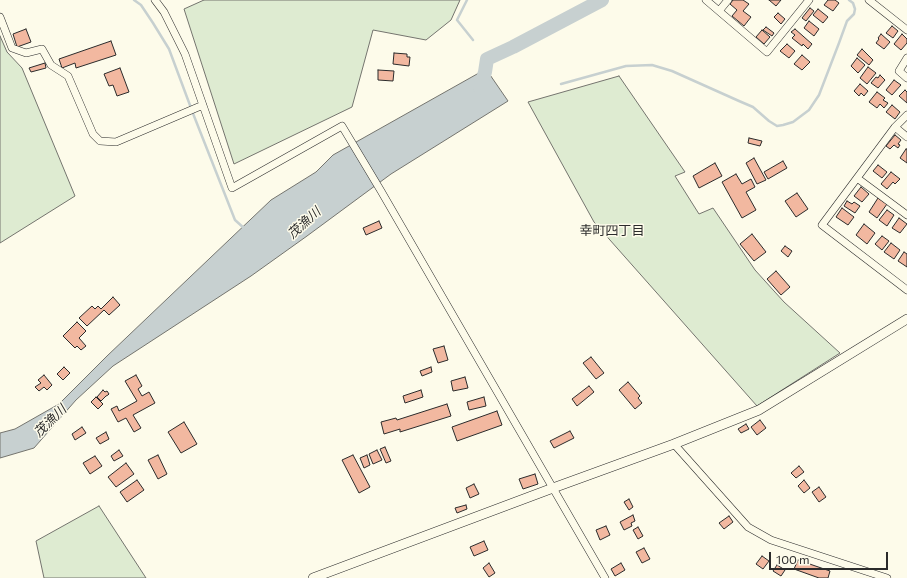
<!DOCTYPE html>
<meta charset="utf-8">
<style>
body{margin:0}
#map{position:relative;width:907px;height:578px;overflow:hidden;background:#fdfbea;font-family:Commissioner,sans-serif}
canvas{display:block}
.scale{position:absolute;left:769px;top:552px;width:119px;height:18px;box-sizing:border-box;border:2px solid #2b2b2b;border-top:0;padding-left:5px;font-size:12px;line-height:14px;white-space:nowrap;color:#2b2b2b;-webkit-text-stroke:3px #fdfbea;paint-order:stroke}
</style>
<div id="map">
<canvas width="907" height="578"></canvas>
<div class="scale">100 m</div>
</div>
<script>
const ctx = document.querySelector('canvas').getContext('2d');
ctx.lineJoin = 'round';
function paint(path, color) { ctx.fillStyle = color; ctx.fill(path, 'evenodd'); }
const poly = rows => new Path2D(rows.map(r => 'M' + r).join(''));
function strokePath(path, color, width, dash) { ctx.strokeStyle = color; ctx.lineWidth = width; ctx.lineCap = dash ? 'butt' : 'round'; ctx.setLineDash(dash || []); ctx.stroke(path); }
function label(font, color, halo, rows, align = 'center') {
  ctx.font = font + ' Commissioner,"Noto Sans JP",sans-serif'; ctx.lineWidth = 3; ctx.setLineDash([]); ctx.textBaseline = 'middle'; ctx.strokeStyle = halo; ctx.fillStyle = color; for (const [text, x, y, turn = 0] of rows) {
    ctx.save(); ctx.translate(x, y); ctx.rotate((+turn || 0) * Math.PI / 180); ctx.textAlign = isNaN(turn) ? turn : align; if (halo) ctx.strokeText(text, 0, 0); ctx.fillText(text, 0, 0); ctx.restore();
  }
}
const green = poly([
 [204,0,460,0,451,20,426,40,373,30,352,107,234,164,184,9,204,0],
 [0,36,7,52,22,68,75,196,0,243,0,36],
 [619,76,685,172,675,176,699,214,713,208,755,270,784,302,840,353,757,406,594,222,528,102,619,76],
 [99,506,146,578,44,578,36,541,99,506]
]);
const water = poly([
 [486,69,508,101,391,174,307,236,251,276,113,366,76,400,34,448,0,458,0,433,15,429,59,404,107,356,271,200,316,172,333,155,486,69]
]);
const stream = poly([
 [134,0,141,5,153,23,169,49,194,116,235,220,245,229],
 [467,0,457,20,473,40],
 [561,84,626,66,652,65,672,71,739,101,753,107,769,121,777,126,783,125,793,122,809,110,819,95,839,43,847,21,854,14,855,9,853,3,849,0]
]);
const river = poly([
 [480,88,485,72,487,59,513,47,602,0]
]);
const building = poly([
 [733,0,743,0,749,4,743,11,751,17,744,26,732,16,737,10,730,4,733,0],
 [769,0,781,0,776,6,769,0],
 [828,0,835,0,839,3,833,11,824,5,828,0],
 [810,8,814,11,806,21,802,18,810,8],
 [818,9,828,17,823,23,813,15,818,9],
 [778,13,785,19,781,24,774,17,778,13],
 [809,21,819,29,814,36,804,28,809,21],
 [892,26,898,31,893,38,886,33,892,26],
 [766,27,774,33,772,36,763,30,766,27],
 [26,29,31,42,17,47,13,34,26,29],
 [795,29,812,44,808,49,803,44,802,46,792,38,795,35,791,32,795,29],
 [762,30,770,37,764,44,756,37,762,30],
 [881,34,890,42,884,49,876,43,879,39,878,38,881,34],
 [902,34,907,39,907,43,901,50,894,44,902,34],
 [111,41,116,55,76,68,75,63,62,68,59,59,111,41],
 [787,44,795,51,789,58,780,51,787,44],
 [862,49,873,60,869,65,857,55,862,49],
 [394,53,407,54,407,57,410,57,409,66,393,64,394,53],
 [802,55,810,62,802,70,794,64,802,55],
 [857,58,865,65,858,73,851,66,857,58],
 [45,63,46,68,31,72,29,68,45,63],
 [868,67,876,73,867,84,860,78,868,67],
 [120,68,129,92,117,96,113,85,109,86,104,74,120,68],
 [378,70,394,71,393,81,378,80,378,70],
 [880,75,885,80,878,88,871,83,876,77,878,78,880,75],
 [894,80,901,85,892,95,886,90,894,80],
 [860,84,868,91,864,96,861,93,859,96,854,91,860,84],
 [905,90,907,92,907,103,899,96,905,90],
 [877,92,885,98,883,100,888,103,884,108,880,104,877,108,869,102,877,92],
 [892,105,900,112,895,119,886,112,892,105],
 [895,135,901,140,898,144,900,145,898,148,894,145,890,149,886,146,895,135],
 [749,138,762,141,760,146,748,143,749,138],
 [906,149,907,149,907,163,900,158,906,149],
 [754,158,766,180,757,184,746,163,754,158],
 [783,161,787,168,768,179,764,172,783,161],
 [715,163,722,176,699,188,693,176,715,163],
 [878,165,887,172,882,178,873,171,878,165],
 [891,172,900,179,895,184,893,182,887,189,881,184,891,172],
 [736,174,742,184,751,179,755,187,746,192,756,210,742,218,722,182,736,174],
 [861,187,869,194,862,202,854,196,861,187],
 [797,193,808,209,796,217,785,201,797,193],
 [878,198,887,204,877,218,869,212,878,198],
 [847,201,852,204,854,202,860,206,855,213,844,206,847,201],
 [842,208,854,217,848,225,836,217,842,208],
 [887,210,894,215,887,226,879,220,887,210],
 [899,218,907,224,900,233,892,228,899,218],
 [379,221,382,228,366,235,363,228,379,221],
 [864,224,875,233,867,244,856,235,864,224],
 [752,234,766,252,754,261,740,244,752,234],
 [882,236,889,241,882,250,875,244,882,236],
 [891,243,900,250,894,259,884,252,891,243],
 [785,246,792,251,788,257,781,251,785,246],
 [904,252,907,254,907,267,898,261,904,252],
 [776,271,790,287,781,295,767,279,776,271],
 [113,297,120,305,109,315,104,310,87,326,79,318,92,306,95,309,98,306,101,309,113,297],
 [77,322,86,331,79,338,86,346,81,350,77,346,75,348,63,336,77,322],
 [444,346,448,360,438,363,433,349,444,346],
 [591,357,604,373,596,379,583,363,591,357],
 [64,367,70,373,63,380,57,374,64,367],
 [431,367,432,372,422,376,420,371,431,367],
 [44,375,52,385,47,390,44,387,39,391,35,387,41,383,38,380,44,375],
 [136,375,142,386,138,389,142,396,149,392,155,403,133,415,141,428,134,432,126,418,118,422,111,409,117,406,119,411,137,401,125,381,136,375],
 [465,377,468,388,453,391,451,381,465,377],
 [628,382,640,396,638,398,642,403,635,409,619,390,628,382],
 [589,386,594,392,577,406,572,399,589,386],
 [103,390,105,392,107,391,109,394,108,395,106,396,101,401,97,397,103,390],
 [421,390,423,397,405,403,403,396,421,390],
 [96,397,103,404,98,409,91,402,96,397],
 [484,397,486,406,469,410,467,402,484,397],
 [447,404,451,416,400,432,400,429,384,434,381,422,396,418,397,420,447,404],
 [497,411,502,425,457,441,452,427,497,411],
 [760,420,766,428,757,435,751,427,760,420],
 [184,422,197,444,181,453,168,432,184,422],
 [746,424,749,429,741,433,738,429,746,424],
 [82,427,86,433,75,440,72,434,82,427],
 [570,431,574,438,554,448,550,441,570,431],
 [106,432,109,439,100,444,96,438,106,432],
 [385,447,391,461,386,463,380,449,385,447],
 [119,450,123,456,114,461,111,456,119,450],
 [377,450,382,460,373,464,369,454,377,450],
 [158,455,167,474,158,479,148,460,158,455],
 [353,455,370,487,359,493,342,460,353,455],
 [367,455,370,465,364,468,360,458,367,455],
 [95,456,102,466,90,474,83,463,95,456],
 [126,463,134,474,116,487,108,477,126,463],
 [799,466,804,472,796,478,791,473,799,466],
 [535,474,538,484,523,489,519,479,535,474],
 [137,480,144,490,127,502,120,492,137,480],
 [804,480,810,488,804,493,798,486,804,480],
 [474,484,479,494,470,498,466,488,474,484],
 [819,487,826,497,819,502,812,492,819,487],
 [629,499,633,507,629,510,624,502,629,499],
 [466,505,467,509,457,513,455,508,466,505],
 [633,515,635,521,631,523,632,526,624,530,620,522,633,515],
 [729,516,733,522,724,529,719,523,729,516],
 [606,526,610,535,600,540,596,530,606,526],
 [638,527,643,536,638,539,633,530,638,527],
 [484,541,488,550,474,556,470,547,484,541],
 [644,548,650,559,642,563,636,552,644,548],
 [762,556,769,561,763,569,756,564,762,556],
 [798,560,830,571,828,578,819,578,794,569,798,560],
 [489,563,495,573,489,577,483,568,489,563],
 [621,563,625,570,615,576,611,569,621,563],
 [777,565,785,570,781,576,773,571,777,565]
]);
const minor = poly([
 [155,0,164,12,185,54,232,188,342,126,381,191,605,578],
 [706,0,767,52,809,0],
 [869,0,907,30],
 [719,11,728,0],
 [0,17,12,48,26,53,42,49,51,65,68,76,93,134,100,141,116,142,203,105],
 [907,58,899,71,907,78],
 [907,115,895,127,822,225,907,290],
 [895,127,907,137],
 [857,178,907,215],
 [674,444,748,527,771,540,887,578]
]);
const tertiary = poly([
 [313,578,553,488,674,444,759,410,907,319]
]);
const waterNames = [
 ["茂漁川",304,223,-42],
 ["茂漁川",50,421,-44]
];
const neighbourhoodNames = [
 ["幸町四丁目",612,231]
];
paint(green, '#deebd1');
strokePath(green, '#74746e', 1);
paint(water, '#c7d0d0');
strokePath(water, '#74746e', 1);
strokePath(stream, '#c7d0d0', 2.5);
strokePath(river, '#c7d0d0', 14);
paint(building, '#f2b8a0');
strokePath(building, '#2b2b2b', 1);
strokePath(minor, '#2b2b2b', 8);
strokePath(tertiary, '#2b2b2b', 10);
strokePath(minor, '#fdfbea', 7);
strokePath(tertiary, '#fdfbea', 9);
label('italic 13px', '#2b2b2b', '#fdfbea', waterNames);
label('13px', '#2b2b2b', '#fdfbea', neighbourhoodNames);
</script>
